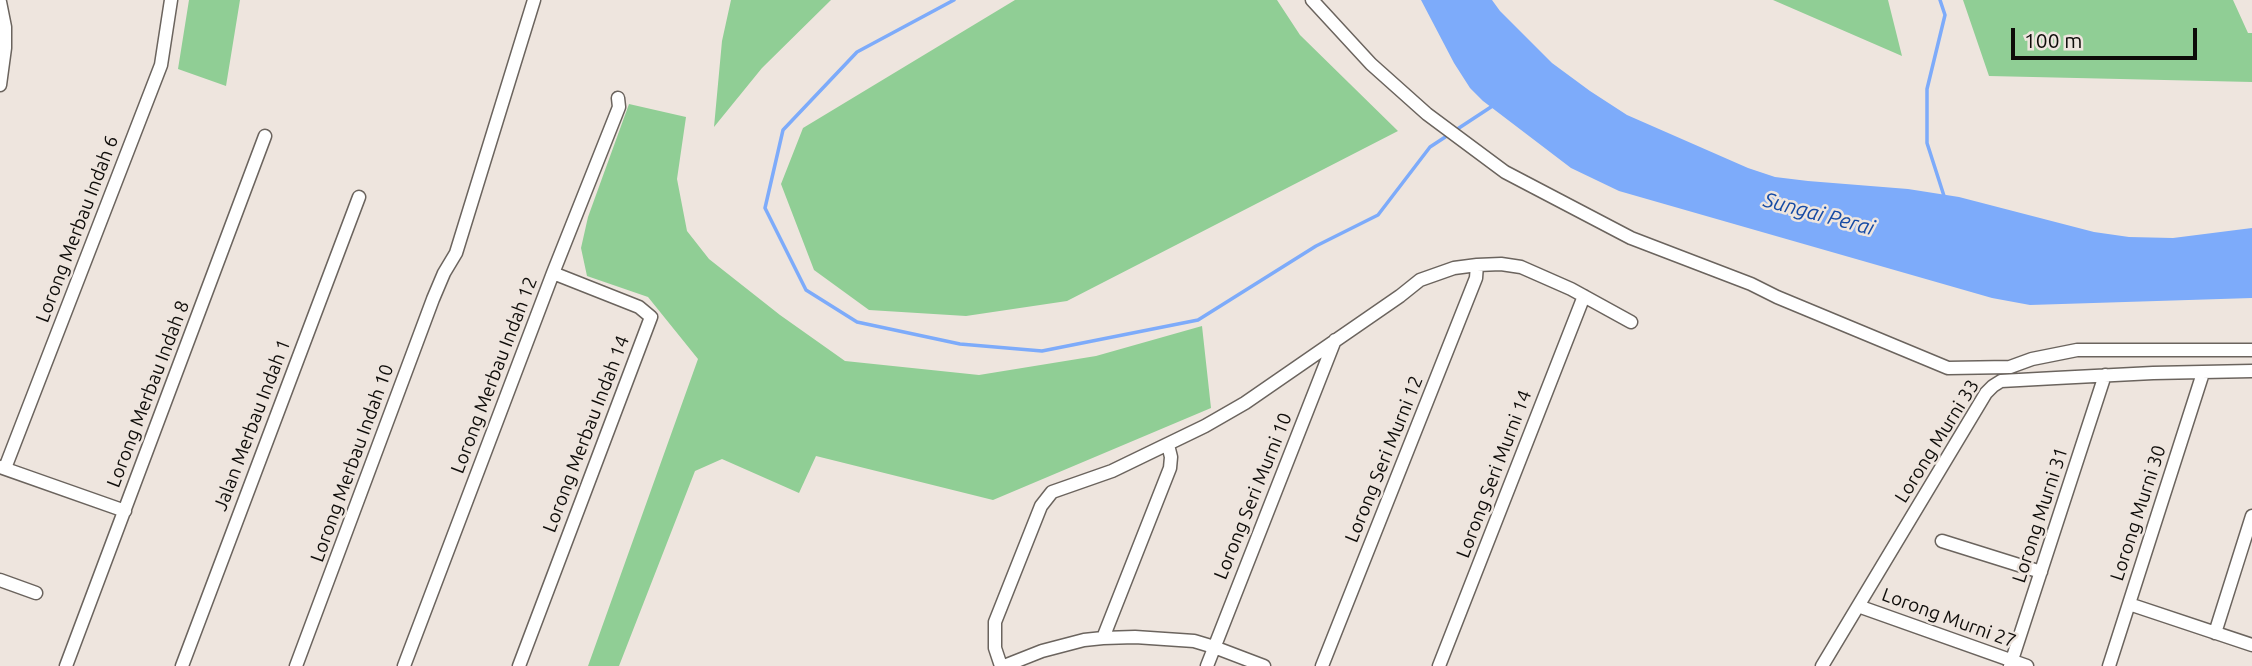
<!DOCTYPE html>
<style>
body{margin:0}
#map{position:relative;width:2252px;height:666px;overflow:hidden;background:#eee5de;font-family:Ubuntu,sans-serif}
canvas{display:block}
.scale{position:absolute;left:2011px;top:28px;width:186px;height:32px;box-sizing:border-box;border:4px solid #0e0c09;border-top:0;padding-left:9px;font-size:21px;line-height:24px;white-space:nowrap;color:#0e0c09;-webkit-text-stroke:5px #eee5de;paint-order:stroke}
</style>
<div id="map">
<canvas width="2252" height="666"></canvas>
<div class="scale">100 m</div>
</div>
<script>
const ctx = document.querySelector('canvas').getContext('2d');
ctx.lineJoin = 'round';
function paint(path, color) { ctx.fillStyle = color; ctx.fill(path, 'evenodd'); }
const poly = rows => new Path2D(rows.map(r => 'M' + r).join(''));
function strokePath(path, color, width, dash) { ctx.strokeStyle = color; ctx.lineWidth = width; ctx.lineCap = dash ? 'butt' : 'round'; ctx.setLineDash(dash || []); ctx.stroke(path); }
function label(font, color, halo, rows, align = 'center') {
  ctx.font = font + ' Ubuntu,sans-serif'; ctx.lineWidth = 5; ctx.setLineDash([]); ctx.textBaseline = 'middle'; ctx.strokeStyle = halo; ctx.fillStyle = color; for (const [text, x, y, turn = 0] of rows) {
    ctx.save(); ctx.translate(x, y); ctx.rotate((+turn || 0) * Math.PI / 180); ctx.textAlign = isNaN(turn) ? turn : align; if (halo) ctx.strokeText(text, 0, 0); ctx.fillText(text, 0, 0); ctx.restore();
  }
}
const green = poly([
 [189,0,240,0,226,86,178,69],
 [731,0,831,0,762,68,714,127,722,41],
 [1015,0,1277,0,1300,35,1398,131,1067,301,966,316,869,310,814,270,781,184,803,128],
 [1773,0,1888,0,1902,56],
 [1963,0,2233,0,2248,33,2252,33,2252,82,1989,76],
 [629,104,686,117,677,179,687,231,709,259,780,315,845,361,979,375,1096,356,1202,326,1211,408,993,500,816,456,799,493,722,459,695,471,619,666,588,666,698,359,648,297,587,276,581,248,588,217]
]);
const water = poly([
 [1421,0,1492,0,1500,11,1552,63,1590,91,1627,115,1748,168,1775,177,1808,181,1908,189,1959,197,2094,232,2129,237,2173,238,2252,228,2252,298,2030,305,1992,298,1619,191,1571,168,1483,101,1470,88,1454,63]
]);
const stream = poly([
 [954,0,857,52,783,130,765,208,806,290,857,322,960,344,1042,351,1198,320,1316,246,1378,215,1430,147,1494,105],
 [1940,0,1945,15,1927,89,1927,143,1945,199]
]);
const street = poly([
 [1312,0,1371,64,1427,114,1505,172,1631,238,1751,284,1777,297,1948,368,2010,367,2032,359,2077,350,2252,350],
 [0,2,5,27,5,48,0,85],
 [0,467,125,511],
 [5,468,161,65,171,0],
 [1942,541,2041,572],
 [0,580,36,593],
 [2129,604,2252,645],
 [1858,606,2027,666],
 [2215,633,2252,516],
 [1103,638,1170,468,1171,457,1168,445],
 [66,666,265,136],
 [182,666,359,197],
 [296,666,433,299,444,273,456,253,534,0],
 [404,666,553,273,619,107,618,98],
 [519,666,651,317,639,307,553,273],
 [1001,666,995,648,995,622,1041,506,1052,492,1112,471,1205,426,1245,403,1400,296,1420,280,1454,268,1477,265,1501,264,1521,267,1571,289,1631,322],
 [1004,666,1042,651,1084,640,1103,638,1135,637,1194,641,1214,647,1264,666],
 [1207,666,1335,340],
 [1322,666,1476,278,1477,265],
 [1439,666,1584,296],
 [1822,666,1986,393,1993,386,2001,381,2056,378,2153,373,2252,371],
 [2010,666,2105,375],
 [2109,666,2203,373]
]);
const streetNames = [
 ["Lorong Merbau Indah 6",77,229,-69],
 ["Lorong Merbau Indah 12",494,375,-69],
 ["Lorong Merbau Indah 8",148,394,-69],
 ["Jalan Merbau Indah 1",252,425,-69],
 ["Lorong Merbau Indah 14",586,434,-69],
 ["Lorong Murni 33",1937,441,-58],
 ["Lorong Seri Murni 12",1384,459,-68],
 ["Lorong Merbau Indah 10",352,463,-70],
 ["Lorong Seri Murni 14",1494,474,-69],
 ["Lorong Seri Murni 10",1253,496,-68],
 ["Lorong Murni 30",2138,513,-72],
 ["Lorong Murni 31",2040,515,-72],
 ["Lorong Murni 27",1949,618,20]
];
const waterNames = [
 ["Sungai Perai",1819,214,15]
];
paint(green, '#90ce95');
paint(water, '#7dabfa');
strokePath(stream, '#7dabfa', 3.5);
strokePath(street, '#6b645e', 15);
strokePath(street, '#fff', 12);
label('19px', '#0e0c09', '#eee5de', streetNames);
label('italic 21px', '#154aa4', '#eee5de', waterNames);
</script>
